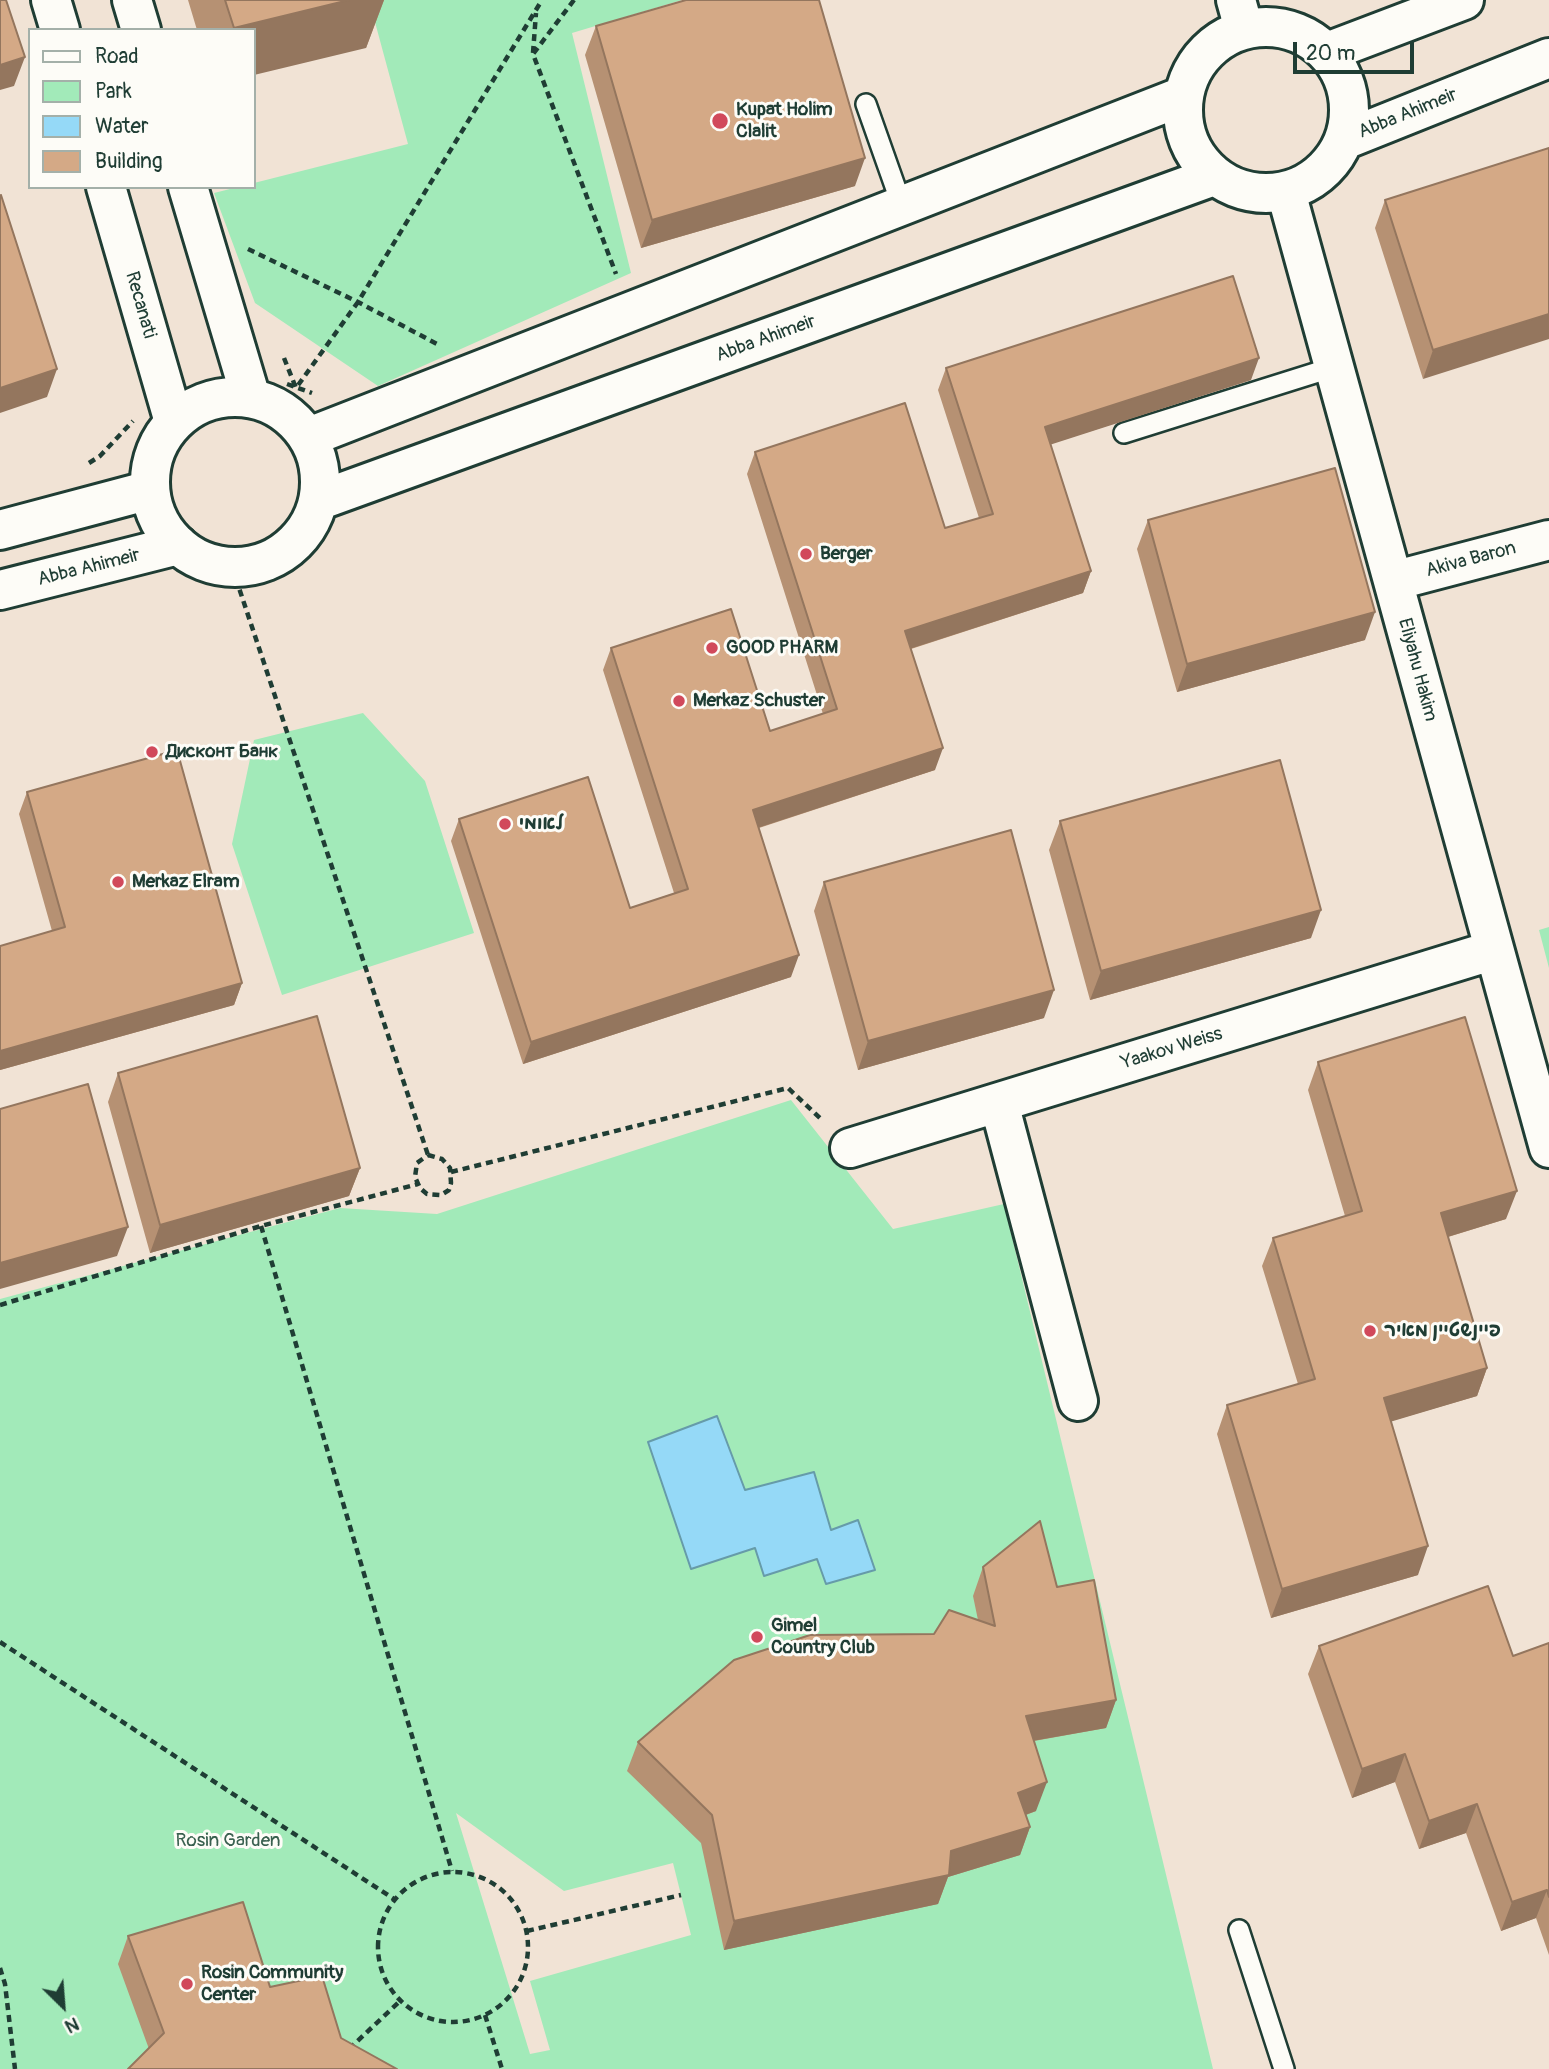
<!DOCTYPE html>
<meta charset="utf-8">
<style>
body{margin:0}
#map{position:relative;width:1549px;height:2069px;overflow:hidden;background:#f1e3d5;font-family:Pangolin,sans-serif}
canvas{display:block}
.legend{position:absolute;left:28px;top:28px;width:228px;height:161px;box-sizing:border-box;background:#fdfcf7;border:2px solid #a4b0a9;margin:0;padding:9px 12px;list-style:none;font-size:21px;color:#1f3d34}
.legend li{display:flex;align-items:center;gap:14px;height:35px}
.legend b{width:35px;border:2px solid #a4b0a9}
.north{position:absolute;left:28px;top:1971px;width:70px;height:70px;-webkit-text-stroke:5px #fdfcf7;paint-order:stroke;rotate:155deg;font-size:19px;font-weight:700;line-height:28px;text-align:center;color:#1f3d34}
.north::after{content:'';display:block;margin:auto;width:24px;height:32px;background:#1f3d34;clip-path:polygon(50% 0,100% 100%,50% 72%,0 100%)}
.scale{position:absolute;left:1293px;top:42px;width:121px;height:32px;box-sizing:border-box;border:4px solid #1f3d34;border-top:0;padding-left:9px;font-size:21px;line-height:24px;white-space:nowrap;color:#1f3d34;-webkit-text-stroke:5px #fdfcf7;paint-order:stroke}
</style>
<div id="map">
<canvas width="1549" height="2069"></canvas>
<ul class="legend">
<li><b style="height:9px;background:#fdfcf7"></b>Road</li>
<li><b style="height:19px;background:#a2eab9"></b>Park</li>
<li><b style="height:19px;background:#95d9f7"></b>Water</li>
<li><b style="height:19px;background:#d4a986"></b>Building</li>
</ul>
<div class="north">N</div>
<div class="scale">20 m</div>
</div>
<script>
const ctx = document.querySelector('canvas').getContext('2d');
ctx.lineJoin = 'round';
function paint(path, color) { ctx.fillStyle = color; ctx.fill(path, 'evenodd'); }
const poly = rows => new Path2D(rows.map(r => 'M' + r).join(''));
function strokePath(path, color, width, dash) { ctx.strokeStyle = color; ctx.lineWidth = width; ctx.lineCap = dash ? 'butt' : 'round'; ctx.setLineDash(dash || []); ctx.stroke(path); }
function label(font, color, halo, rows, align = 'center') {
  ctx.font = font + ' Pangolin,"Playpen Sans Hebrew",sans-serif'; ctx.lineWidth = 6; ctx.setLineDash([]); ctx.textBaseline = 'middle'; ctx.strokeStyle = halo; ctx.fillStyle = color; for (const [text, x, y, turn = 0] of rows) {
    ctx.save(); ctx.translate(x, y); ctx.rotate((+turn || 0) * Math.PI / 180); ctx.textAlign = isNaN(turn) ? turn : align; if (halo) ctx.strokeText(text, 0, 0); ctx.fillText(text, 0, 0); ctx.restore();
  }
}
const green = poly([
 [369,0,682,0,572,33,631,273,378,386,255,303,214,193,238,187,254,187,254,183,408,144],
 [363,713,425,781,474,933,282,995,232,844,254,740],
 [1549,927,1549,968,1539,930],
 [791,1100,893,1229,1004,1204,1213,2069,0,2069,0,1299,340,1208,437,1214],
 [456,1813,564,1891,673,1863,691,1935,530,1981,550,2050,530,2054]
]);
const water = poly([
 [717,1416,745,1490,814,1472,831,1530,858,1520,875,1570,826,1584,817,1559,764,1576,755,1548,691,1569,648,1442,717,1416]
]);
const path = poly([
 [574,0,533,54,616,274],
 [533,53,536,13],
 [248,249,358,302,437,344],
 [284,358,296,388,358,302,542,0],
 [287,384,312,393],
 [89,463,100,456,133,421],
 [232,567,428,1155],
 [428,1155,442,1159,450,1168,451,1183,449,1190,441,1195,427,1194,420,1188,415,1177,417,1163,428,1155],
 [451,1172,788,1088,822,1120],
 [261,1226,452,1871],
 [0,1305,261,1226,418,1184],
 [0,1642,394,1899],
 '378 1947a75 75 0 1 1 150 0a75 75 0 1 1-150 0Z',
 [527,1931,681,1895],
 [0,1968,5,1984,15,2069],
 [485,2015,502,2069],
 [349,2049,400,2001]
]);
const service = poly([
 [866,104,902,206],
 [1124,433,1334,367],
 [1239,1930,1284,2069]
]);
const minor = poly([
 [1236,0,1244,29],
 [1286,192,1549,1148],
 [0,530,150,490],
 [1393,581,1549,540],
 [0,590,178,545],
 [999,1103,1078,1401],
 [850,1148,1494,950]
]);
const tertiary = poly([
 [51,0,60,30],
 [132,0,141,30],
 '1183 110a83 83 0 1 1 166 0a83 83 0 1 1-166 0Z',
 [1327,52,1464,0],
 [1344,140,1549,58],
 [106,187,174,422],
 [188,187,251,398],
 '150 482a85 85 0 1 1 170 0a85 85 0 1 1-170 0Z',
 [309,437,1183,96],
 [318,501,1214,176]
]);
const wall = poly([
 [188,0,384,0,366,48,254,30,197,30],
 [596,26,855,186,641,248,585,55],
 [1549,148,1423,379,1375,228,1385,200],
 [946,368,1251,380,1050,444,1091,571,1083,593,911,649,935,770,759,828,791,977,523,1064,451,841,459,819,630,908,674,893,603,670,611,648,770,731,823,714,747,474,755,452,945,528,979,518,938,390],
 [1148,520,1365,640,1177,692,1137,549],
 [27,792,242,983,234,1005,0,1070,0,946,52,931,19,814],
 [1060,821,1311,938,1090,1000,1049,850],
 [824,882,1044,1018,858,1070,814,911],
 [1318,1062,1506,1219,1448,1237,1487,1368,1477,1396,1391,1421,1418,1575,1271,1618,1217,1434,1227,1405,1298,1384,1262,1266,1273,1238,1345,1216,1308,1090],
 [118,1073,360,1168,349,1196,150,1253,108,1102],
 [983,1567,1057,1587,1116,1700,1106,1728,1034,1741,1036,1811,1026,1815,1030,1827,1020,1855,948,1877,938,1904,724,1950,701,1843,627,1771,638,1742,934,1634,978,1620,973,1596],
 [1549,1643,1549,1955,1536,1918,1501,1931,1466,1833,1419,1849,1395,1782,1352,1798,1308,1674,1319,1646,1513,1656],
 [128,1936,270,1987,341,2038,149,2049,118,1964]
]);
const shadedWall = poly([
 [349,0,384,0,366,48,254,75,254,30,233,30,234,28],
 [25,57,14,86,0,90,0,65],
 [865,158,855,186,641,248,652,220],
 [1549,314,1549,339,1423,379,1433,350],
 [1259,358,1251,380,1037,449,1045,427],
 [57,369,47,397,0,413,0,388],
 [1091,571,1083,593,897,653,905,631],
 [1375,612,1365,640,1177,692,1187,664],
 [943,748,935,770,745,832,753,810],
 [1321,910,1311,938,1090,1000,1101,971],
 [799,955,791,977,523,1064,531,1042],
 [242,983,234,1005,0,1070,0,1051],
 [1054,990,1044,1018,858,1070,868,1041],
 [360,1168,349,1196,150,1253,160,1225],
 [1517,1191,1506,1219,1431,1242,1441,1213],
 [128,1227,117,1256,0,1289,0,1263],
 [1487,1368,1477,1396,1373,1427,1384,1398],
 [1428,1546,1418,1575,1271,1618,1282,1589],
 [1116,1700,1106,1728,1015,1744,1026,1716],
 [1405,1754,1395,1782,1352,1798,1362,1769],
 [1047,1782,1036,1811,1008,1821,1018,1793],
 [1477,1804,1466,1833,1419,1849,1429,1821],
 [1030,1827,1020,1855,948,1877,938,1904,724,1950,734,1921,951,1851],
 [1547,1890,1536,1918,1501,1931,1512,1902]
]);
const building = poly([
 [0,0,6,0,25,57,0,65,0,0],
 [225,0,349,0,234,28,225,0],
 [686,0,819,0,865,158,652,220,596,26,686,0],
 [1549,148,1549,314,1433,350,1385,200,1549,148],
 [1,195,57,369,0,388,0,196,1,195],
 [1233,276,1259,358,1045,427,1091,571,905,631,943,748,753,810,799,955,531,1042,459,819,588,777,630,908,688,889,611,648,731,609,770,731,837,709,755,452,905,403,945,528,993,514,946,368,1233,276],
 [1335,468,1375,612,1187,664,1148,520,1335,468],
 [177,750,242,983,0,1051,0,946,65,927,27,792,177,750],
 [1280,760,1321,910,1101,971,1060,821,1280,760],
 [1011,830,1054,990,868,1041,824,882,1011,830],
 [317,1016,360,1168,160,1225,118,1073,317,1016],
 [1465,1017,1517,1191,1441,1213,1487,1368,1384,1398,1428,1546,1282,1589,1227,1405,1315,1379,1273,1238,1362,1211,1318,1062,1465,1017],
 [88,1084,128,1227,0,1263,0,1109,88,1084],
 [1040,1521,1057,1587,1094,1580,1116,1700,1026,1716,1047,1782,1018,1793,1030,1827,951,1851,949,1875,734,1921,712,1815,638,1742,734,1660,810,1635,934,1634,949,1610,995,1626,983,1567,1040,1521],
 [1488,1586,1513,1656,1549,1643,1549,1897,1547,1890,1512,1902,1477,1804,1429,1821,1405,1754,1362,1769,1319,1646,1488,1586],
 [243,1902,270,1987,322,1976,341,2038,397,2069,128,2069,164,2033,128,1936,243,1902]
]);
const markers = [
 [720,121,9,"#d1495b"],
 [806,554,7,"#d1495b"],
 [712,648,7,"#d1495b"],
 [679,701,7,"#d1495b"],
 [152,752,7,"#d1495b"],
 [505,824,7,"#d1495b"],
 [118,882,7,"#d1495b"],
 [1370,1331,7,"#d1495b"],
 [757,1637,7,"#d1495b"],
 [187,1984,7,"#d1495b"]
];
const poiNames = [
 ["Kupat Holim",736,110],
 ["Clalit",736,132],
 ["Berger",820,554],
 ["GOOD PHARM",726,648],
 ["Merkaz Schuster",693,701],
 ["Дисконт Банк",166,752],
 ["לאומי",519,824],
 ["Merkaz Elram",132,882],
 ["פיינשטיין מאיר",1384,1331],
 ["Gimel",771,1626],
 ["Country Club",771,1648],
 ["Rosin Community",201,1973],
 ["Center",201,1995]
];
const streetNames = [
 ["Abba Ahimeir",1408,114,-22],
 ["Recanati",140,305,74],
 ["Abba Ahimeir",766,339,-20],
 ["Akiva Baron",1471,560,-15],
 ["Abba Ahimeir",89,568,-14],
 ["Eliyahu Hakim",1417,670,75],
 ["Yaakov Weiss",1172,1049,-17]
];
const parkNames = [
 ["Rosin Garden",228,1841]
];
paint(green, '#a2eab9');
paint(water, '#95d9f7');
strokePath(water, '#669ba9', 2);
strokePath(service, '#1f3d34', 24);
strokePath(minor, '#1f3d34', 44);
strokePath(tertiary, '#1f3d34', 44);
strokePath(path, '#1f3d34', 4.5, [7, 5]);
strokePath(service, '#fdfcf7', 19);
strokePath(minor, '#fdfcf7', 38);
strokePath(tertiary, '#fdfcf7', 38);
paint(wall, '#b69173');
paint(shadedWall, '#94765e');
paint(building, '#d4a986');
strokePath(building, '#94765e', 2);
for (const [x, y, r, color] of markers) { const dot = new Path2D(); dot.arc(x, y, r, 0, 2 * Math.PI); ctx.fillStyle = color; ctx.fill(dot); strokePath(dot, '#fdfcf7', 2.5); }
label('bold 19px', '#1f3d34', '#fdfcf7', poiNames, 'left');
label('19px', '#1f3d34', '#fdfcf7', streetNames);
label('19px', '#39604f', '#fdfcf7', parkNames);
</script>
